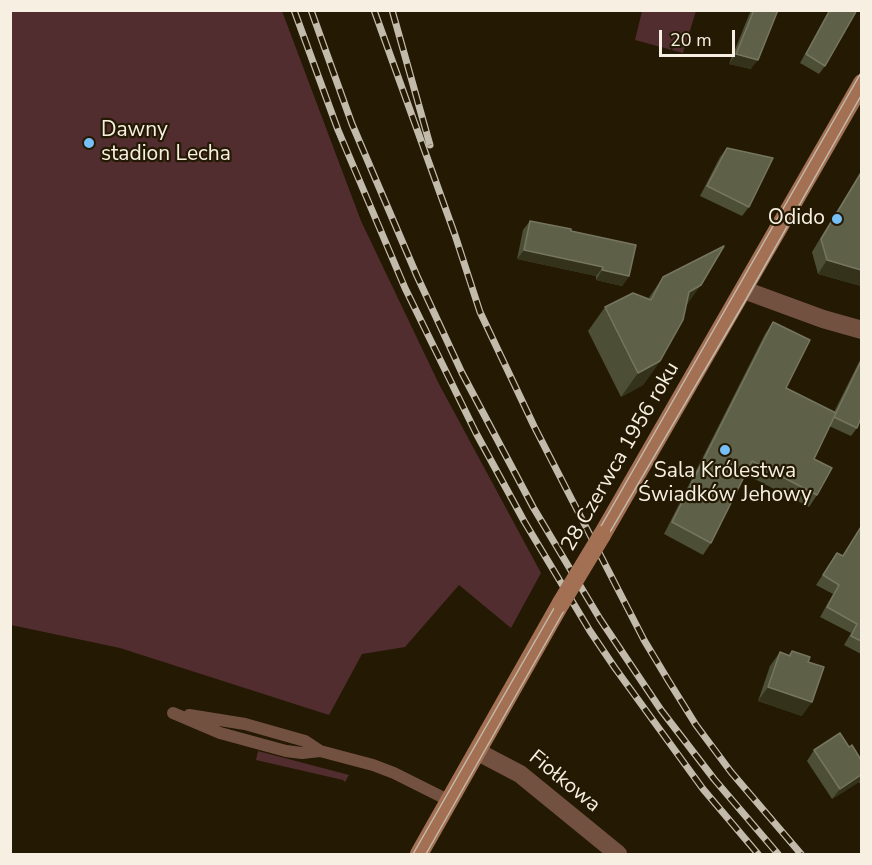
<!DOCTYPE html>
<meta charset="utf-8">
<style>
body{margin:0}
#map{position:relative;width:872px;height:865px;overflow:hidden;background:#241903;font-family:"Nunito Sans",sans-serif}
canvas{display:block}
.frame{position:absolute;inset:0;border:12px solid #f7f0e2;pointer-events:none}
.scale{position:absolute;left:659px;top:30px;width:76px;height:27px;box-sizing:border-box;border:3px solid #f7f0e2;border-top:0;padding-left:8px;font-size:18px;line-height:21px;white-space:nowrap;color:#f7f0e2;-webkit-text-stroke:4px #241903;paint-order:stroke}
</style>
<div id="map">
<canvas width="872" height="865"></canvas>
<div class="frame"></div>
<div class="scale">20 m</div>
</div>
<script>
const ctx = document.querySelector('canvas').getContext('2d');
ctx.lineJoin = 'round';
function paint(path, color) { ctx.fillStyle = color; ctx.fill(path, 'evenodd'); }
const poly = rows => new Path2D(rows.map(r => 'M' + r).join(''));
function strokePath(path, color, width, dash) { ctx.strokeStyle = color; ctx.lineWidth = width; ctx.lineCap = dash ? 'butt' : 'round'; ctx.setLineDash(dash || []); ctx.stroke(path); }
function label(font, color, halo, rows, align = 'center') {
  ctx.font = font + ' "Nunito Sans",sans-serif'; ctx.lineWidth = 4.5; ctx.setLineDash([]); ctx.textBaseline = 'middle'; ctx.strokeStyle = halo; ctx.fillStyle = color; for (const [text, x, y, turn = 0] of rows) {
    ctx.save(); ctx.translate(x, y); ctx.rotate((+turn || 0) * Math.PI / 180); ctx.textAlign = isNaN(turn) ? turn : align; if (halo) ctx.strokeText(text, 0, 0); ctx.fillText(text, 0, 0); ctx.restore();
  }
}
const green = poly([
 [11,10,282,11,361,221,439,384,541,573,511,628,459,585,405,647,362,654,329,715,120,648,11,625],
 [642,11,696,11,683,53,635,40],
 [258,751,315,766,349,775,345,782,343,780,256,760]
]);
const lane = poly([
 [173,713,220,733,286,751,302,753,320,751,373,765,394,773,450,801],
 [189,715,245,724,305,741,320,751]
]);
const street = poly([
 [744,290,823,319,862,330],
 [478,752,520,774,618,854]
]);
const secondary = poly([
 [602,535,862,83],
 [419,854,561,603]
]);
const tram = poly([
 [413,854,862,71],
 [426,854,565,609,744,303,862,94]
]);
const rail = poly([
 [294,10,338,130,405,288,476,433,524,521,590,631,615,668,703,789,758,854],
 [311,10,352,124,417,276,462,373,533,507,600,619,661,710,714,779,778,854],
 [374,10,455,235,480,312,534,426,644,640,668,680,696,725,731,772,801,854],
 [392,10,430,145]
]);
const secondaryBridge = poly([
 [561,603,602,535]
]);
const wall = poly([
 [751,10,778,10,751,69,729,64],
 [829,10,857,10,825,66,819,74,800,63],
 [727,148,749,207,742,216,700,196,720,157],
 [861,171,861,286,818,274,812,252],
 [530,221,571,231,629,276,622,286,596,280,596,276,517,259,523,230],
 [663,277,686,307,660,361,643,385,621,397,588,331,605,307,648,299],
 [773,322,786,388,834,412,861,358,861,418,857,428,851,436,829,426,814,459,817,495,809,507,745,474,711,543,703,555,664,534,765,334],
 [861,526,861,654,844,645,851,633,820,617,833,594,816,585,831,562,842,556],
 [792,651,808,662,802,716,758,701,770,666,780,652,788,655],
 [849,747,861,760,861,785,859,782,832,799,807,761,814,750]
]);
const shadedWall = poly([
 [736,54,758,60,751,69,729,64],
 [524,250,603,267,596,276,517,259],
 [827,260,861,270,861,286,818,274],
 [602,270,629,276,622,286,596,280],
 [701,285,684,309,689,292],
 [660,361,643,385,621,397,638,373],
 [768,687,812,702,802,716,758,701],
 [861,775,861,779,859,782,832,799,840,789]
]);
const building = poly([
 [754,10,778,10,758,60,736,54,754,10],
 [830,10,857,10,825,66,806,54,830,10],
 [727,148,773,158,749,207,707,186,727,148],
 [861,173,861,270,827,260,821,239,861,173],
 [530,221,571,229,571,231,636,245,629,276,602,270,603,267,524,250,530,221],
 [724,246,701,285,689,292,683,320,660,361,638,373,605,307,633,293,651,300,663,277,724,246],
 [773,322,810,340,786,388,836,413,814,459,832,468,817,495,752,461,711,543,672,522,773,322],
 [861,361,861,418,857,428,834,417,861,361],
 [861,527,861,641,851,636,857,624,827,607,839,585,823,575,837,553,843,556,861,527],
 [792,651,810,657,808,662,824,667,812,702,768,687,780,652,790,656,792,651],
 [840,733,849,747,852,745,861,760,861,775,840,789,814,750,840,733]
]);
const markers = [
 [89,143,6,"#77c0f7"],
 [837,219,6,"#77c0f7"],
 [725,450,6,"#77c0f7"]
];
const poiNames = [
 ["Dawny",101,131],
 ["stadion Lecha",101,155],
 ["Odido",825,219,"right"],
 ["Sala Królestwa",725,472,"center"],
 ["Świadków Jehowy",725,496,"center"]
];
const streetNames = [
 ["28 Czerwca 1956 roku",621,457,-60],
 ["Fiołkowa",564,782,39]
];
paint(green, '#522d2f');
strokePath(lane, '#725140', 12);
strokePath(street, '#725140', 18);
strokePath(secondary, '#a47053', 18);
strokePath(tram, '#c2baaa', 1.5);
strokePath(rail, '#c2baaa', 7);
strokePath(rail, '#241903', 4.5, [14]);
strokePath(secondaryBridge, '#a47053', 18);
paint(wall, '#4c4e36');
paint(shadedWall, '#34321a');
paint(building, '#5e6048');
strokePath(building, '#767660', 1.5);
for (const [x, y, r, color] of markers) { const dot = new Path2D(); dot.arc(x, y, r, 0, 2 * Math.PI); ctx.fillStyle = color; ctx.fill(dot); strokePath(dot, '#241903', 2); }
label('21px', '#f7f0e2', '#241903', poiNames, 'left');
label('21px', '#f7f0e2', '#241903', streetNames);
</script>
